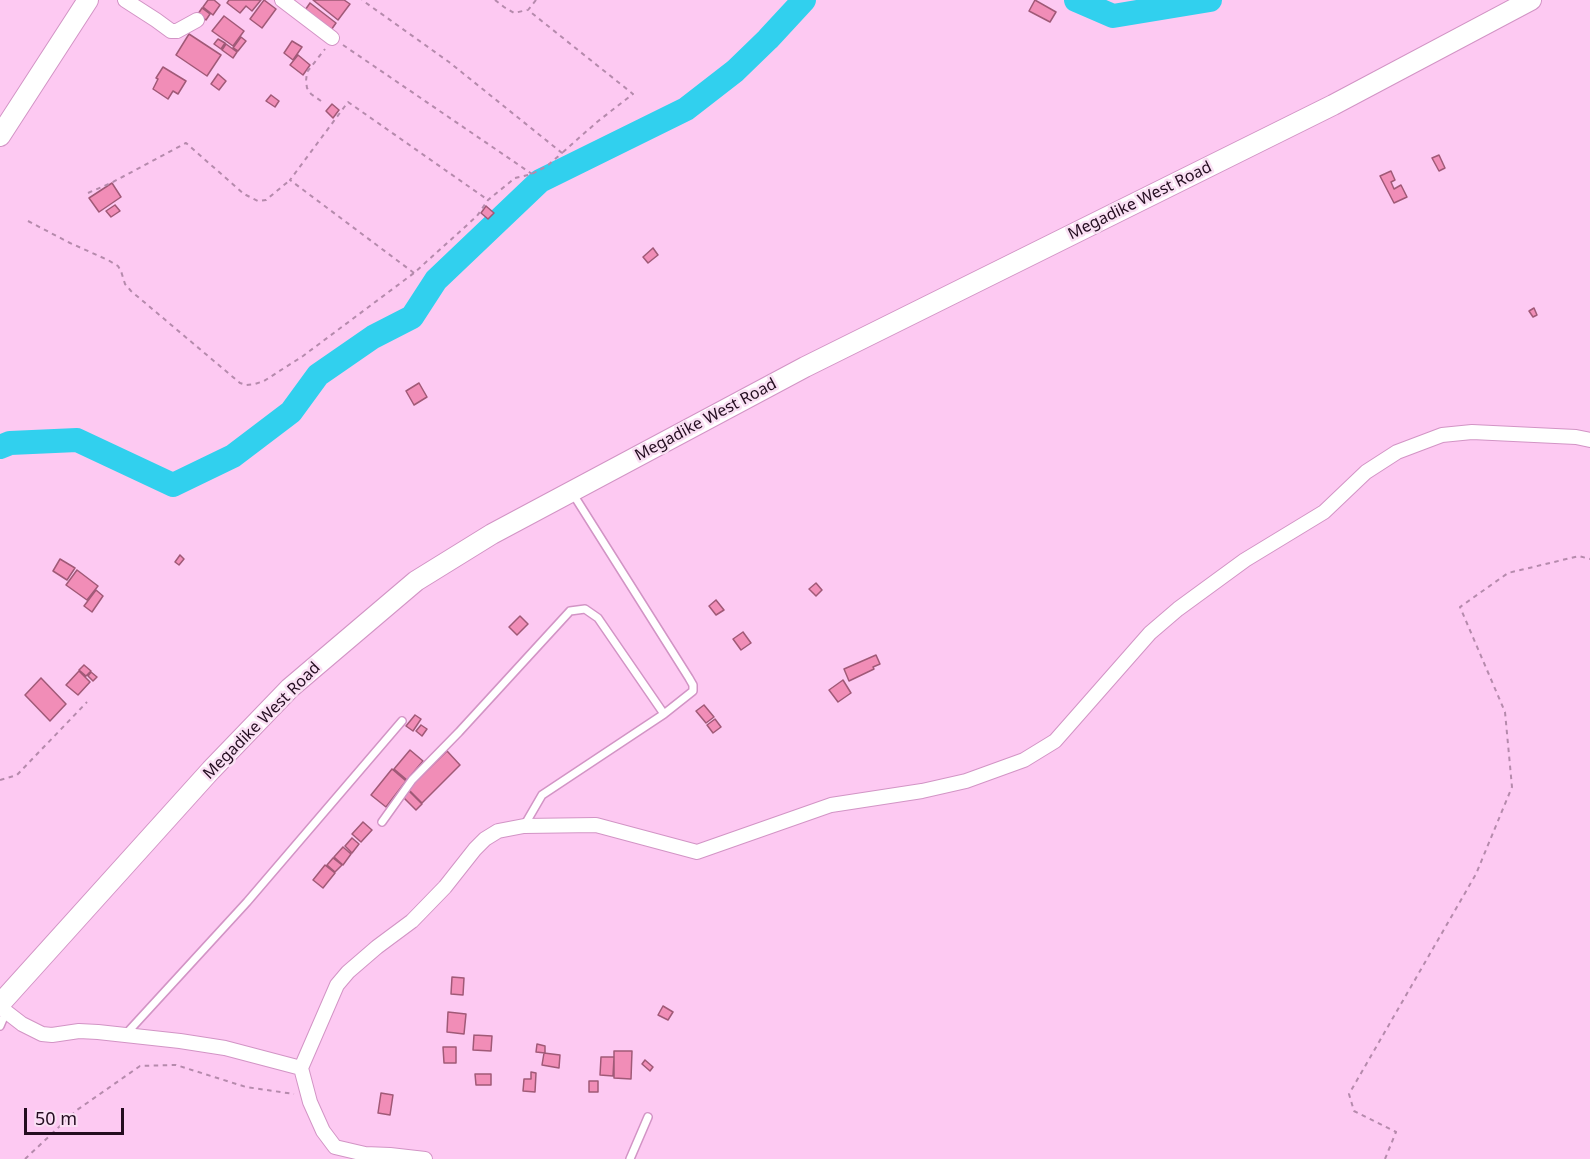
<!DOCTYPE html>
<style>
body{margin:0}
#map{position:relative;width:1590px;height:1159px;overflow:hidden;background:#fdc9f2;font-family:"Noto Sans",sans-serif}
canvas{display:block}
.scale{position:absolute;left:24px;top:1108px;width:100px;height:27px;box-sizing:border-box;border:3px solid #240d20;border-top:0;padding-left:8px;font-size:18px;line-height:21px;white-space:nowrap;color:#240d20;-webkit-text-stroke:4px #fae0f4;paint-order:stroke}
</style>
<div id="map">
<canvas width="1590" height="1159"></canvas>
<div class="scale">50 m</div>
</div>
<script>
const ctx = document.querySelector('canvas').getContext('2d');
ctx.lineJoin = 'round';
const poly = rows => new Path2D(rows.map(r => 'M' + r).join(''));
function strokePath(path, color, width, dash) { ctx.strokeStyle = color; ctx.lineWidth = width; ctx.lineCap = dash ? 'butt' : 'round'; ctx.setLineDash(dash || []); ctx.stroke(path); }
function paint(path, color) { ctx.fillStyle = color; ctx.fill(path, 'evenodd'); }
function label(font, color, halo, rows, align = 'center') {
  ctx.font = font + ' "Noto Sans",sans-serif'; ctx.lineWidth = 5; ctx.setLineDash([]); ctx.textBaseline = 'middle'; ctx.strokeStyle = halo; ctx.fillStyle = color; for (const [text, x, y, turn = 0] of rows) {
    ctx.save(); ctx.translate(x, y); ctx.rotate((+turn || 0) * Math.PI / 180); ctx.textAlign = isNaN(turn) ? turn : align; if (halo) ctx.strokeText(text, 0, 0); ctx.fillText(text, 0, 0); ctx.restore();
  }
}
const river = poly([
 [1076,0,1113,16,1210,0],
 [0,447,10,443,77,440,173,485,233,456,291,412,318,375,373,337,412,317,436,280,540,181,686,109,735,71,768,39,804,0]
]);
const building = poly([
 [208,0,214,0,220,5,213,15,203,7,208,0],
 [229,0,261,0,252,11,246,6,240,13,227,3,229,0],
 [264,0,276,9,262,28,250,19,264,0],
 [313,0,344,0,350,4,338,20,313,0],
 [1035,0,1056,12,1050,22,1029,11,1035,0],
 [310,3,336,23,329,33,303,13,310,3],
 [202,8,210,14,206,20,198,14,202,8],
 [224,16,244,31,233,46,212,31,224,16],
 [189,34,221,55,207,76,176,55,189,34],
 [241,37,246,41,238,51,233,48,241,37],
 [218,39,225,43,221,49,214,44,218,39],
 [292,41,302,47,293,60,284,53,292,41],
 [226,44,237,52,233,58,222,50,226,44],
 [298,55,310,65,303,75,290,65,298,55],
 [163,67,186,81,178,94,173,91,168,99,153,89,158,79,156,78,163,67],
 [218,74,226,81,219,90,211,84,218,74],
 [271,95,279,101,275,107,266,101,271,95],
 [332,104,339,110,333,118,326,111,332,104],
 [1439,155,1445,168,1439,171,1432,158,1439,155],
 [1391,171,1395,180,1391,182,1394,189,1401,185,1407,197,1394,203,1380,176,1391,171],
 [112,183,121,197,99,212,89,198,112,183],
 [115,205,120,211,111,217,106,211,115,205],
 [486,206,494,213,488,219,481,213,486,206],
 [653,248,658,255,648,263,643,257,653,248],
 [1534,308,1537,315,1533,317,1529,311,1534,308],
 [419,383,427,397,414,405,406,391,419,383],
 [180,555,184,559,179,565,175,562,180,555],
 [60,559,75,568,67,580,53,571,60,559],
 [77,570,98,586,87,600,66,585,77,570],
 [816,583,822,590,816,596,809,589,816,583],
 [96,590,103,596,92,612,84,606,96,590],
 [716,600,724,610,716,615,709,606,716,600],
 [520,616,528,624,517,635,509,627,520,616],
 [743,632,751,643,741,650,733,639,743,632],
 [876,655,880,664,873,667,874,669,849,681,844,669,876,655],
 [84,665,91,671,86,676,79,670,84,665],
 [79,671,90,682,78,695,66,685,79,671],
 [91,672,97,677,93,681,88,676,91,672],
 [41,678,66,704,50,721,25,695,41,678],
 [843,680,851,693,838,702,829,690,843,680],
 [704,705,714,717,706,723,696,711,704,705],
 [415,715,421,719,413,731,406,726,415,715],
 [715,719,721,727,713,733,707,725,715,719],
 [421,725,427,729,422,736,416,731,421,725],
 [410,750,423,761,407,780,394,769,410,750],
 [447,751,460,765,422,803,408,789,447,751],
 [392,769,406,781,386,807,371,795,392,769],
 [409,791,422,804,416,810,403,797,409,791],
 [363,822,372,830,361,842,352,834,363,822],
 [352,838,359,844,352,853,345,846,352,838],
 [343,847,351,854,343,865,334,857,343,847],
 [333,858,342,865,335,872,327,865,333,858],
 [325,865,335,873,323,888,313,880,325,865],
 [452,977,464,978,463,995,451,994,452,977],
 [663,1006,673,1012,668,1020,658,1015,663,1006],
 [448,1012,466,1014,464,1034,447,1032,448,1012],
 [474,1035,492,1036,491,1051,473,1050,474,1035],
 [537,1044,545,1046,545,1053,536,1052,537,1044],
 [443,1047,456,1047,456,1063,444,1063,443,1047],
 [614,1051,632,1051,631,1079,614,1078,614,1051],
 [544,1053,560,1055,559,1068,542,1065,544,1053],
 [601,1057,614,1057,613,1076,600,1075,601,1057],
 [645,1060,653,1067,650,1071,642,1064,645,1060],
 [531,1072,536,1073,535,1092,523,1091,524,1079,531,1079,531,1072],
 [475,1074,491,1074,491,1085,476,1085,475,1074],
 [589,1081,598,1081,598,1092,589,1092,589,1081],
 [381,1093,393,1095,390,1115,378,1113,381,1093]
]);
const path = poly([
 [495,0,504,7,514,13,527,10],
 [536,0,528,10,633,94,597,122,562,153],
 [343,45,532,174],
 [321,101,311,94,307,88,306,81,307,72,325,49],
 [88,193,111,183,186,143,244,194,258,201,266,200,290,180],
 [28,221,70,243,108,260,118,266,121,271,125,284,131,291,240,383,246,385,255,384,264,381,303,356,414,273,477,216,488,200,515,178,532,174,547,166,562,153,449,62,362,0],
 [414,273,290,180,348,102,488,200],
 [0,780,17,775,87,702],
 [25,1159,77,1110,140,1066,176,1065,246,1087,294,1094],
 [1385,1159,1396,1132,1354,1111,1349,1094,1476,874,1512,787,1505,712,1460,607,1508,573,1579,556,1590,559]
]);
const lane = poly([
 [382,822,412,780,459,732,570,611,585,609,598,618,664,714],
 [524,826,542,795,664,714,693,691,693,685,689,678,573,494],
 [0,1026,6,1012],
 [125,1035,247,902,402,721],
 [630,1159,648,1117]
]);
const street = poly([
 [125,0,156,20,171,31,177,31,197,20],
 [282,0,332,38],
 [0,1007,22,1024,42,1034,52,1035,79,1031,98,1032,180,1041,225,1048,301,1068,310,1102,323,1131,335,1147,365,1154,390,1155,425,1159],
 [301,1068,337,985,348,972,377,947,412,921,445,887,475,849,485,839,498,831,524,826,596,825,697,852,831,805,922,791,966,781,1024,760,1055,741,1150,633,1178,609,1245,560,1324,512,1366,472,1397,452,1442,435,1472,432,1576,437,1590,440]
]);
const secondary = poly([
 [0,136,88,0],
 [0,1004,211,770,290,688,416,581,492,534,805,367,1333,105,1531,0]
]);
const streetNames = [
 ["Megadike West Road",1140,201,-26],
 ["Megadike West Road",706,420,-28],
 ["Megadike West Road",262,721,-45]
];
strokePath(river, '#31d0ee', 24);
paint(building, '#f18db7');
strokePath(building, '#a05977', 1.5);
strokePath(lane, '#d294c5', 10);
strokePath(street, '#d294c5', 16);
strokePath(secondary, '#d294c5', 22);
strokePath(path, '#b58aac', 2, [4.5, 4.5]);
strokePath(lane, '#fff', 7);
strokePath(street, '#fff', 14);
strokePath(secondary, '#fff', 20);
label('16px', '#240d20', '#fae0f4', streetNames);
</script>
